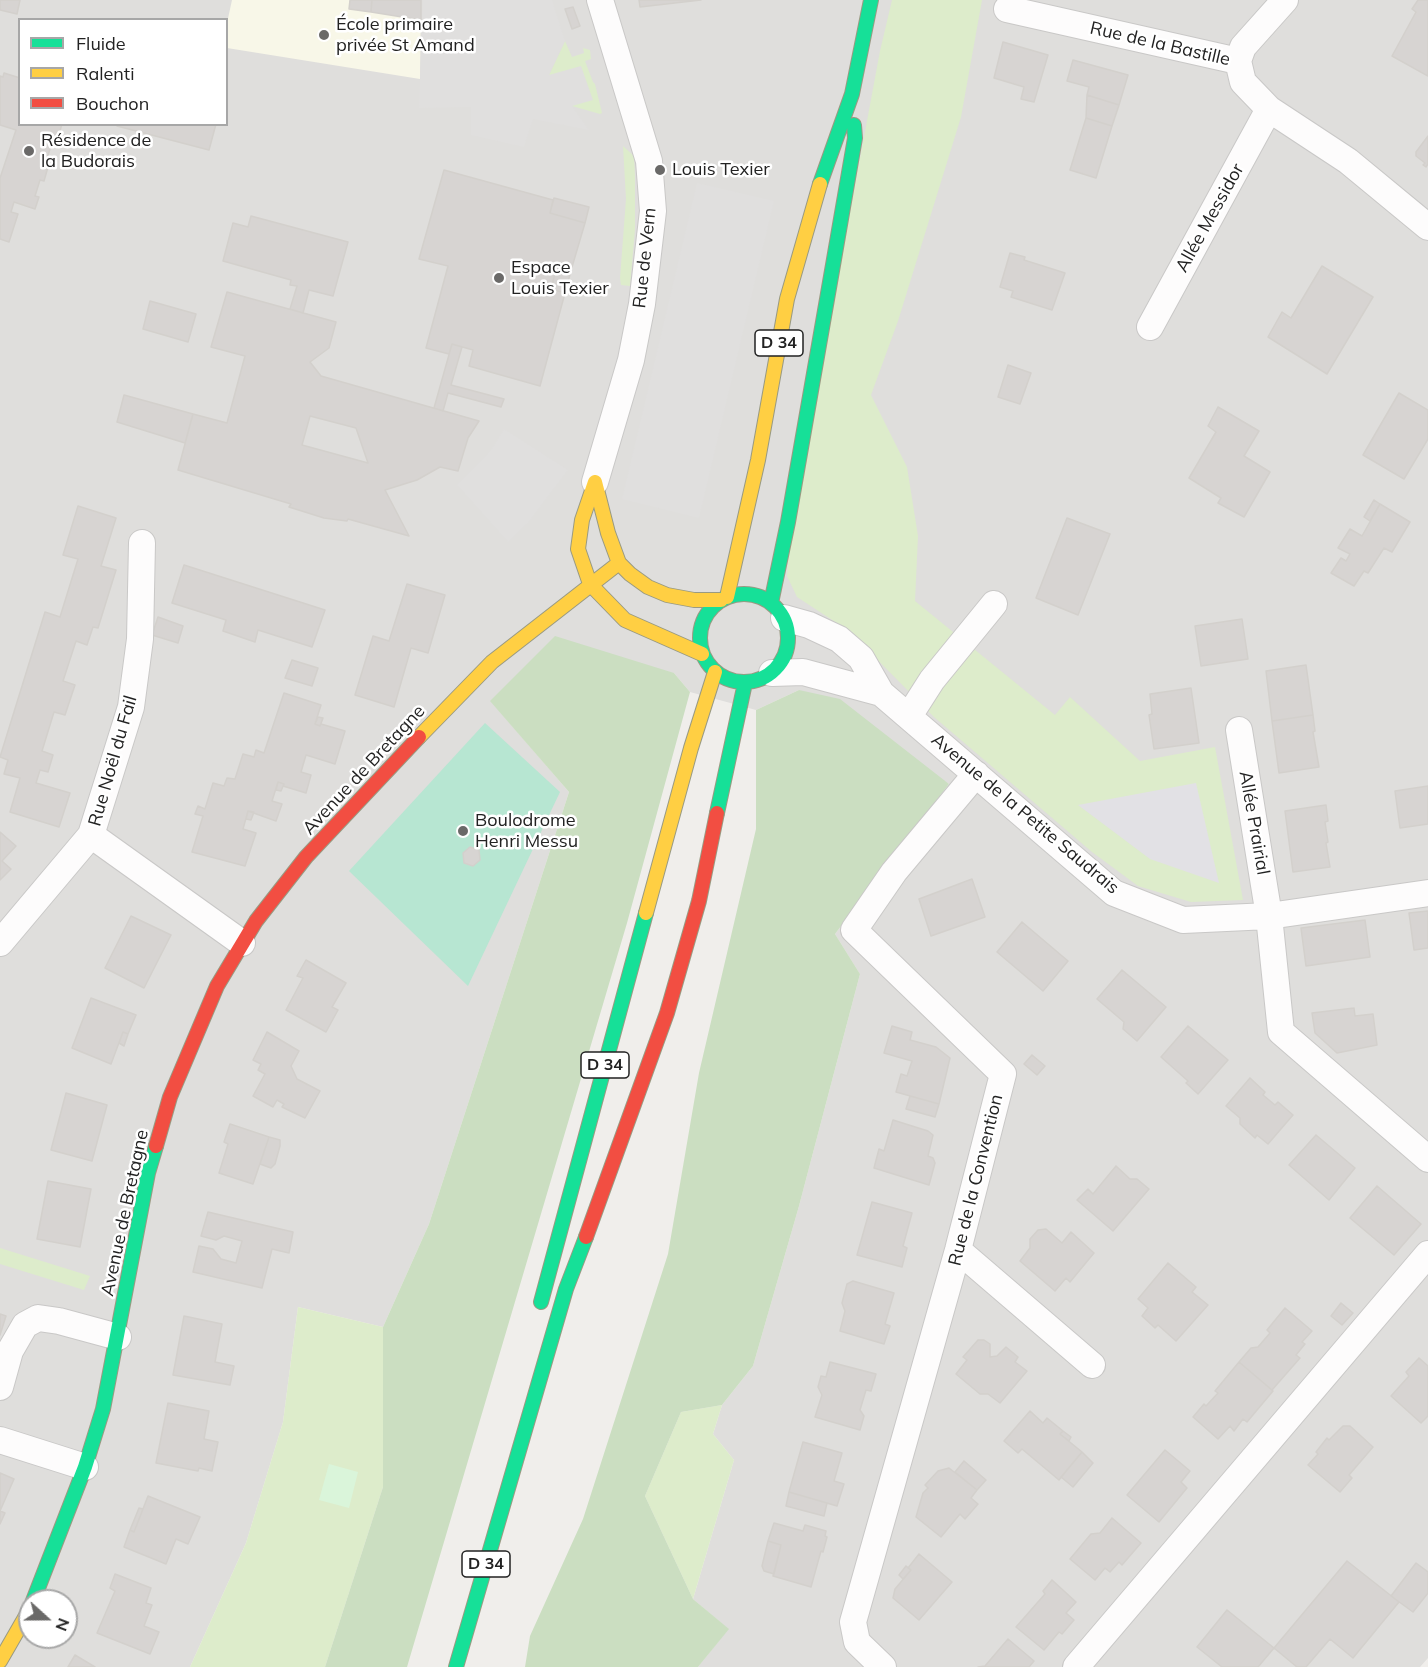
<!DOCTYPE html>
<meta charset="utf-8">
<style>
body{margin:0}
#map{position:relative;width:1428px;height:1667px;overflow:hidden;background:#f0eeeb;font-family:Mulish,sans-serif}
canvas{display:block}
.legend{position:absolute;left:18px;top:18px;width:210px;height:108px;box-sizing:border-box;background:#fff;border:2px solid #a7a7a7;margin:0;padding:8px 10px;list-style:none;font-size:18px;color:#222}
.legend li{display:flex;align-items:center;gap:12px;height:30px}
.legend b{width:30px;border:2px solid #a7a7a7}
.north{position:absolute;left:18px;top:1589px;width:60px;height:60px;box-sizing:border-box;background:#fff;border:2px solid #a7a7a7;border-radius:50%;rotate:111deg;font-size:16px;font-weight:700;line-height:24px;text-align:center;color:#222}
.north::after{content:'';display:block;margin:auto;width:21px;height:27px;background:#6a6968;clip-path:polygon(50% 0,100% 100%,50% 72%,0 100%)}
</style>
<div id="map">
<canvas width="1428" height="1667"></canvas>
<ul class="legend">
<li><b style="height:8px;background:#16e098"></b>Fluide</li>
<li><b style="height:8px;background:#ffcf43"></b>Ralenti</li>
<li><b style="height:8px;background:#f24e42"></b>Bouchon</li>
</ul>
<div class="north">N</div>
</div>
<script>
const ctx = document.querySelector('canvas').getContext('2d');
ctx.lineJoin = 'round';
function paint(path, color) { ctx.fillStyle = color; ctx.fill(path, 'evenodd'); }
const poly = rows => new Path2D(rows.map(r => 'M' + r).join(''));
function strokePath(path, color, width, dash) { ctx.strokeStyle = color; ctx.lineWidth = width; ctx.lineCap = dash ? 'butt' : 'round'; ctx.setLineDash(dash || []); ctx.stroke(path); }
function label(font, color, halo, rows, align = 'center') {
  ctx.font = font + ' Mulish,sans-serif'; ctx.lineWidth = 5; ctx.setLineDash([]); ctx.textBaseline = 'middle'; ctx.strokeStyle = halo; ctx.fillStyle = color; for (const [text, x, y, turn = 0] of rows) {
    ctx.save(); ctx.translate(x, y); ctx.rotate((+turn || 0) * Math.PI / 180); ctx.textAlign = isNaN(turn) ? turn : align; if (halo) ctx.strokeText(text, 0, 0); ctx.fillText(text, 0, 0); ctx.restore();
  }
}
const residential = poly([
 [0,0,1428,0,1428,1658,1420,1667,698,1667,728,1629,693,1599,734,1460,713,1434,722,1405,753,1366,799,1206,860,974,835,934,949,784,799,690,756,710,690,692,674,673,491,701,569,792,429,1224,383,1327,298,1307,283,1422,246,1543,190,1667,0,1667],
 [20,20,226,20,226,124,20,124],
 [30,1601,66,1601,66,1637,30,1637]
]);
const education = poly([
 [232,0,421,0,420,79,227,48,227,23]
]);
const grass = poly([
 [892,0,982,0,961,117,898,321,871,395,907,467,918,536,915,601,1055,715,1070,697,1140,761,1215,747,1243,900,1191,902,1138,886,1092,852,934,717,849,631,797,597,787,576,790,535,880,51],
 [565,41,572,57,584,53,583,48,590,50,591,59,585,61,593,82,595,84,602,113,600,114,572,106,549,75],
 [623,146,634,156,635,177,635,229,630,286,621,285,620,278,626,199],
 [0,1248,90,1276,84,1290,0,1264],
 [298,1307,383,1327,383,1487,325,1667,190,1667,246,1543,283,1422],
 [722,1405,713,1434,734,1460,693,1599,645,1496,681,1412]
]);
const forest = poly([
 [555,636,674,673,690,692,627,923,407,1667,325,1667,383,1487,383,1327,429,1224,569,792,490,701],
 [799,690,840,699,949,784,835,934,860,974,799,1206,753,1366,722,1405,681,1412,645,1496,693,1599,729,1629,698,1667,525,1667,530,1636,583,1519,668,1254,699,1073,756,829,756,710]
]);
const park = poly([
 [329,1464,358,1472,349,1508,319,1500]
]);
const pitch = poly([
 [485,723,560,792,468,986,349,871]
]);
const parking = poly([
 [423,0,552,0,565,41,549,75,581,66,593,100,572,106,589,130,533,119,524,147,471,135,471,107,419,108],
 [697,183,774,201,699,518,622,499],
 [504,429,568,470,528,523,508,542,457,485,491,450]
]);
const plaza = poly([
 [1196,783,1219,883,1150,859,1078,805]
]);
const building = poly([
 [0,0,20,0,17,14,0,10,0,0],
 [350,0,372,0,371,12,349,9,350,0],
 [372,0,421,0,421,20,371,12,372,0],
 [639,0,701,0,640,7,639,0],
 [1418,0,1428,0,1428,76,1392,56,1416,12,1412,9,1418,0],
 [573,7,580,26,572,29,565,9,573,7],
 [1003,42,1048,55,1034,102,1021,99,1024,87,994,78,1003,42],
 [1073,60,1128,75,1119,105,1087,95,1089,87,1067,81,1073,60],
 [4,73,20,78,20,124,62,124,56,144,52,142,47,159,50,160,44,181,40,180,35,196,39,197,35,209,14,202,11,212,18,214,9,242,0,239,0,178,16,130,0,125,0,76,3,77,4,73],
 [1087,95,1119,105,1112,126,1086,118,1087,95],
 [1086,118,1112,126,1096,178,1070,170,1086,118],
 [117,124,216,124,209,150,117,126,117,124],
 [1428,136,1428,164,1426,167,1423,165,1425,163,1416,156,1416,152,1428,136],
 [444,170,553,200,550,213,585,223,572,267,558,262,551,289,565,293,540,386,469,366,473,350,452,344,449,354,426,348,448,266,419,259,444,170],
 [554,198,589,207,585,223,550,213,554,198],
 [251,216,348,242,333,296,309,290,303,313,290,309,297,286,290,285,291,280,223,261,233,223,248,227,251,216],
 [1010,253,1025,257,1024,260,1065,273,1052,310,1011,297,1013,291,1000,287,1010,253],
 [558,262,572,267,565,293,551,289,558,262],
 [1322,266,1373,297,1327,374,1268,337,1282,312,1291,318,1322,266],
 [227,292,336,322,329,348,310,362,321,376,479,421,468,438,458,471,440,467,417,480,385,490,409,536,348,519,347,521,324,518,289,507,291,504,178,470,193,414,227,423,245,356,211,347,227,292],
 [310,416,356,428,368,463,302,445,310,416],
 [150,301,196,314,188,342,143,329,150,301],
 [452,344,462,347,451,385,504,399,501,407,448,393,443,411,434,408,452,344],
 [1008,365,1031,373,1020,404,998,397,1008,365],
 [1399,393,1428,410,1428,439,1404,479,1363,455,1399,393],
 [124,395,193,414,185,443,117,422,124,395],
 [1218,407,1259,431,1244,456,1270,472,1244,517,1218,503,1221,498,1189,478,1216,432,1208,426,1218,407],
 [1374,500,1380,504,1370,521,1364,517,1374,500],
 [1380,504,1410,522,1392,552,1384,548,1368,573,1364,571,1354,586,1331,573,1341,558,1346,561,1350,554,1338,548,1350,529,1362,536,1380,504],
 [78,506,116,518,101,566,116,570,98,628,93,627,87,645,76,641,63,681,75,685,65,715,54,712,42,751,53,755,48,772,40,770,36,783,70,793,59,827,10,812,20,778,4,774,8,760,0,757,45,612,60,617,78,559,63,555,78,506],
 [1067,518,1110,534,1078,615,1036,598,1067,518],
 [184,565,325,610,312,647,258,630,255,642,223,631,226,620,172,603,184,565],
 [407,584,445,595,428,653,411,648,394,707,355,695,373,636,389,641,407,584],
 [158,617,183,626,178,643,152,635,158,617],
 [1242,619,1248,659,1201,666,1195,626,1242,619],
 [292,660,318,668,312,686,285,678,292,660],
 [1306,665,1313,715,1272,721,1266,671,1306,665],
 [1191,688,1199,743,1154,749,1149,715,1152,714,1150,694,1191,688],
 [284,693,321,705,315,724,320,726,321,724,345,731,335,764,306,755,301,772,311,775,306,793,283,786,284,784,278,782,272,801,282,804,276,821,248,811,243,829,256,833,245,866,192,852,203,816,195,814,198,806,205,809,213,783,224,786,227,778,235,779,243,754,254,757,256,750,264,753,284,693],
 [1313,715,1315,731,1313,732,1319,767,1279,773,1272,721,1313,715],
 [318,717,323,718,320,726,315,724,318,717],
 [278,782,284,784,281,791,276,790,278,782],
 [1428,786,1428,824,1400,828,1395,791,1428,786],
 [1326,805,1328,821,1325,822,1328,842,1326,843,1330,867,1293,872,1285,811,1326,805],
 [248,811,254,812,251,820,246,819,248,811],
 [0,832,16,846,2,861,11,869,0,880,0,832],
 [470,847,479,850,480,860,473,866,464,863,463,853,470,847],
 [972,879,985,917,931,936,919,899,972,879],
 [1428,911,1428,948,1414,950,1409,913,1428,911],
 [131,916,171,935,144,988,105,968,131,916],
 [1365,920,1370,957,1306,966,1301,928,1365,920],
 [1022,922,1068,961,1043,991,997,952,1022,922],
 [306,960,346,983,332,1007,338,1010,326,1032,286,1010,303,978,297,976,306,960],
 [1122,970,1166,1007,1137,1041,1123,1029,1124,1022,1097,999,1122,970],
 [91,998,136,1015,128,1034,123,1032,111,1064,72,1048,91,998],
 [1354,1008,1355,1016,1373,1014,1377,1045,1337,1053,1315,1033,1312,1013,1354,1008],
 [892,1026,912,1032,910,1040,936,1047,950,1058,939,1104,896,1092,901,1074,907,1076,912,1061,884,1053,892,1026],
 [1188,1026,1228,1060,1198,1094,1186,1083,1188,1081,1161,1057,1188,1026],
 [123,1032,128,1034,124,1046,119,1043,123,1032],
 [267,1032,299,1051,291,1066,297,1079,320,1091,305,1118,282,1107,284,1104,277,1100,273,1107,253,1096,265,1074,258,1070,261,1064,253,1060,267,1032],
 [1032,1055,1045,1066,1037,1075,1024,1064,1032,1055],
 [1250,1078,1265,1092,1263,1095,1275,1105,1278,1102,1293,1115,1268,1144,1257,1135,1255,1138,1240,1124,1240,1118,1226,1106,1250,1078],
 [66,1093,107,1105,92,1161,51,1150,66,1093],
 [910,1096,939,1104,935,1117,906,1109,910,1096],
 [893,1120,928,1131,933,1135,928,1156,933,1158,935,1163,929,1185,874,1168,879,1149,884,1151,893,1120],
 [230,1124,269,1137,253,1184,219,1173,228,1144,224,1142,230,1124],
 [1316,1135,1355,1168,1329,1200,1289,1165,1316,1135],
 [269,1137,280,1140,280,1146,275,1164,271,1168,260,1164,269,1137],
 [1116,1166,1130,1179,1137,1179,1149,1189,1113,1231,1077,1200,1088,1189,1093,1194,1116,1166],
 [48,1181,91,1189,80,1247,37,1239,48,1181],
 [1377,1186,1421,1224,1394,1255,1350,1218,1377,1186],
 [872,1202,912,1213,903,1246,907,1248,902,1267,857,1255,872,1202],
 [208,1212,293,1232,289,1253,272,1249,262,1288,193,1272,199,1246,213,1249,221,1259,236,1263,242,1241,224,1236,216,1240,201,1236,208,1212],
 [1046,1229,1062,1243,1071,1232,1094,1253,1070,1282,1066,1278,1055,1291,1020,1261,1030,1248,1030,1239,1038,1230,1046,1229],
 [1168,1263,1196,1287,1192,1292,1208,1305,1176,1341,1158,1325,1155,1328,1142,1316,1148,1308,1138,1299,1168,1263],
 [853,1281,894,1293,885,1324,890,1326,884,1344,840,1331,845,1311,842,1303,847,1284,853,1281],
 [1341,1303,1353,1313,1342,1325,1331,1316,1341,1303],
 [1285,1308,1312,1331,1302,1342,1305,1344,1296,1355,1300,1358,1272,1390,1239,1362,1251,1348,1258,1347,1270,1333,1267,1330,1285,1308],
 [0,1314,6,1316,0,1335,0,1314],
 [184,1316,222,1324,215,1362,234,1366,230,1385,173,1375,184,1316],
 [978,1340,984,1340,990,1344,990,1357,997,1356,1006,1347,1018,1357,1015,1362,1027,1371,1000,1403,988,1394,980,1394,956,1374,967,1360,963,1357,978,1340],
 [1419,1358,1428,1366,1428,1416,1421,1423,1391,1396,1409,1376,1406,1372,1419,1358],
 [830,1362,876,1374,871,1391,866,1390,860,1410,864,1416,860,1430,815,1417,822,1395,818,1387,821,1376,826,1377,830,1362],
 [1239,1362,1273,1391,1247,1422,1243,1419,1234,1431,1230,1426,1218,1439,1193,1417,1204,1404,1206,1406,1218,1393,1215,1391,1239,1362],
 [168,1403,209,1411,204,1439,218,1442,212,1471,199,1468,198,1471,156,1463,168,1403],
 [1030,1411,1043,1423,1047,1418,1063,1431,1060,1434,1082,1452,1059,1480,1022,1449,1018,1453,1004,1441,1030,1411],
 [1343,1426,1350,1426,1373,1447,1349,1475,1352,1478,1340,1492,1308,1465,1318,1454,1316,1452,1327,1438,1329,1440,1343,1426],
 [1063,1431,1071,1437,1069,1441,1060,1434,1063,1431],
 [803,1442,842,1453,834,1481,844,1484,837,1506,789,1492,803,1442],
 [1165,1450,1190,1471,1181,1482,1187,1488,1159,1522,1127,1495,1165,1450],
 [1082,1452,1093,1463,1073,1487,1061,1477,1082,1452],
 [964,1461,986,1480,977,1490,955,1472,964,1461],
 [949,1468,977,1490,971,1498,978,1504,965,1519,960,1514,941,1537,916,1517,923,1493,928,1488,925,1485,938,1471,949,1468],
 [0,1473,14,1479,0,1511,5,1513,0,1524,0,1473],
 [789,1492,827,1503,824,1516,786,1506,789,1492],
 [148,1496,200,1517,188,1544,176,1539,166,1564,124,1547,130,1530,134,1532,148,1496],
 [139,1508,143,1509,134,1532,130,1530,139,1508],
 [1112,1518,1141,1543,1122,1565,1119,1562,1110,1572,1105,1568,1095,1580,1070,1559,1091,1534,1100,1533,1112,1518],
 [774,1523,803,1531,805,1525,826,1531,825,1536,827,1537,823,1552,821,1551,811,1587,773,1576,781,1545,768,1541,774,1523],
 [768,1541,781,1545,774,1574,764,1571,762,1566,768,1541],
 [919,1554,952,1582,919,1620,893,1598,895,1589,911,1570,908,1568,919,1554],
 [1347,1561,1399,1602,1353,1658,1330,1639,1306,1667,1297,1667,1274,1648,1347,1561],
 [1416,1563,1428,1572,1428,1593,1413,1612,1391,1596,1416,1563],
 [906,1566,911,1570,903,1579,899,1575,906,1566],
 [115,1574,151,1588,146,1603,152,1605,144,1626,159,1632,150,1654,97,1633,115,1591,110,1588,115,1574],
 [1052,1580,1076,1602,1066,1613,1074,1620,1062,1634,1059,1632,1044,1650,1016,1627,1045,1594,1043,1591,1052,1580],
 [1227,1610,1274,1648,1258,1667,1222,1667,1197,1647,1227,1610],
 [1008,1639,1034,1661,1029,1667,978,1667,985,1666,1008,1639],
 [75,1655,95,1667,68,1667,75,1655]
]);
const street = poly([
 [1285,0,1243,47,1238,61,1243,82,1269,109,1348,161,1428,227],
 [1007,9,1238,61],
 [1150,327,1269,109],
 [595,482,631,360,642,304,653,211,649,161,600,0],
 [784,618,809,625,839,639,861,658,881,693,1114,893,1183,920,1269,916,1428,893],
 [772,673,803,672,881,693],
 [909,716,932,680,994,604],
 [1239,730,1269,916,1281,1032,1428,1159],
 [91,835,242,943],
 [0,943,91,835,131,707,140,639,142,543],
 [958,1250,1092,1365],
 [0,1387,10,1351,25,1325,38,1318,59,1321,118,1337],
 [0,1440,85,1467],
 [883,1667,857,1642,853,1622,958,1250,1003,1074,854,930,894,872,976,774],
 [1076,1667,1428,1254]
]);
const fast = poly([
 [820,184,852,94,871,0],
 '700 638a44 44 0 1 1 88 0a44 44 0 1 1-88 0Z',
 [771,603,788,522,833,265,855,138,854,125],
 [717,813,745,683],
 [541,1302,646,913],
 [33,1601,85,1467,103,1409,148,1173,156,1146],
 [456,1667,566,1289,586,1237]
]);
const slow = poly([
 [595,482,582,520,578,549,590,584,625,620,702,654],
 [595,482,608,533,619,563,630,574,648,587,667,595,694,600,721,600],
 [727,597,758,460,787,299,820,184],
 [419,737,492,662,619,563],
 [646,913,691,748,715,672],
 [0,1661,30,1609]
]);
const jam = poly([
 [156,1146,170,1097,217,986,256,921,306,857,419,737],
 [586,1237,667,1013,699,901,717,813]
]);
const markers = [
 [324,35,6,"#6a6968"],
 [29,151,6,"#6a6968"],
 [660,170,6,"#6a6968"],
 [499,278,6,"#6a6968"],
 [463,831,6,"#6a6968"]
];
const shields = [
 [779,343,48],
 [605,1065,48],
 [486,1564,48]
];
const shieldNames = [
 ["D 34",779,343],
 ["D 34",605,1065],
 ["D 34",486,1564]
];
const poiNames = [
 ["École primaire",336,25],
 ["privée St Amand",336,46],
 ["Résidence de",41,141],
 ["la Budorais",41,162],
 ["Louis Texier",672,170],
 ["Espace",511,268],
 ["Louis Texier",511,289],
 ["Boulodrome",475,821],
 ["Henri Messu",475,842]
];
const streetNames = [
 ["Rue de la Bastille",1160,44,13],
 ["Allée Messidor",1210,218,-61],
 ["Rue de Vern",645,258,-84],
 ["Rue Noël du Fail",113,761,-74],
 ["Avenue de Bretagne",364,770,-47],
 ["Avenue de la Petite Saudrais",1025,814,40],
 ["Allée Prairial",1254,823,80],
 ["Rue de la Convention",976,1180,-76],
 ["Avenue de Bretagne",125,1213,-78]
];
paint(residential, '#dfdedc');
paint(education, '#f8f7e8');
paint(grass, '#ddeccb');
paint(forest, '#cbdec1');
paint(park, '#daf5da');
paint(pitch, '#b7e6d2');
paint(parking, '#e0dfde');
paint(plaza, '#e2e1e5');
paint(building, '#d7d4d2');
strokePath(building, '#d3d0cc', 1.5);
strokePath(street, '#c9c8c7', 28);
strokePath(fast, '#999a82', 16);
strokePath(slow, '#999a82', 16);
strokePath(jam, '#999a82', 16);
strokePath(street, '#fdfcfc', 26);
strokePath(fast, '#16e098', 14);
strokePath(slow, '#ffcf43', 14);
strokePath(jam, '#f24e42', 14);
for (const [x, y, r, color] of markers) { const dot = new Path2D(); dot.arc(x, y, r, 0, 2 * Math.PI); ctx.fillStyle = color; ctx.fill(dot); strokePath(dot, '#fff', 2); }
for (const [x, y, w] of shields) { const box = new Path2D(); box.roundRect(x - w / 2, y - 13, w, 26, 4.5); ctx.fillStyle = '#fff'; ctx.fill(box); strokePath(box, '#222', 1.5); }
label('bold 16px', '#222', null, shieldNames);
label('18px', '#222', '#fff', poiNames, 'left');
label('18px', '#222', '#fff', streetNames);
</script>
